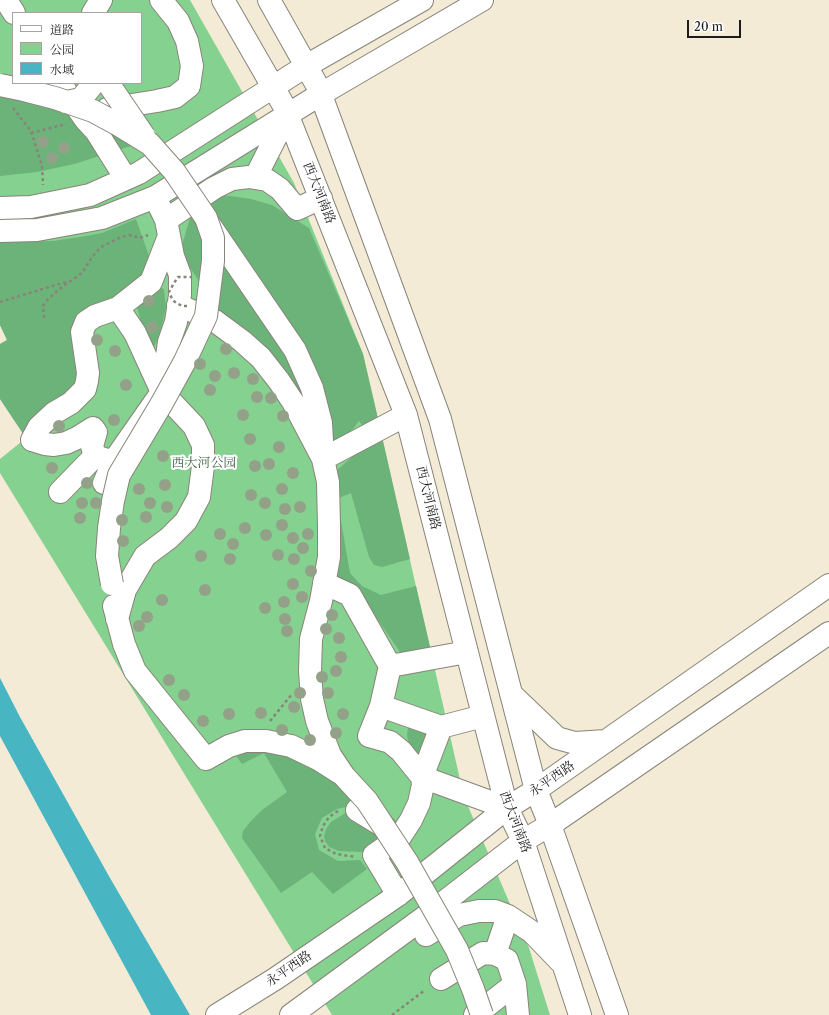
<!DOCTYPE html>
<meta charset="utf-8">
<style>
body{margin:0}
#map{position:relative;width:829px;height:1015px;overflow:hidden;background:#f4ebd6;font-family:"Libre Caslon Text","Noto Serif SC",serif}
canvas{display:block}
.legend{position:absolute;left:12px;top:12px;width:130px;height:72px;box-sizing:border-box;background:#fff;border:1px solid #a4a4a4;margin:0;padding:5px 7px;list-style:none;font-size:12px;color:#1c1c1c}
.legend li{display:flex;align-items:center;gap:8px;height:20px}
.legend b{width:20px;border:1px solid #a4a4a4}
.scale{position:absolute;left:687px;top:20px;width:54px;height:18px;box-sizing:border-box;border:2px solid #1c1c1c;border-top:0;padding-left:5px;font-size:12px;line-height:14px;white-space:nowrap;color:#1c1c1c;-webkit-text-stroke:3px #fff;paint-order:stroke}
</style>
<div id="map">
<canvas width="829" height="1015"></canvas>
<ul class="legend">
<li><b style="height:5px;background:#fff"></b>道路</li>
<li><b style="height:11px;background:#85d18f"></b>公园</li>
<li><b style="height:11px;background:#47b5c2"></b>水域</li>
</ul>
<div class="scale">20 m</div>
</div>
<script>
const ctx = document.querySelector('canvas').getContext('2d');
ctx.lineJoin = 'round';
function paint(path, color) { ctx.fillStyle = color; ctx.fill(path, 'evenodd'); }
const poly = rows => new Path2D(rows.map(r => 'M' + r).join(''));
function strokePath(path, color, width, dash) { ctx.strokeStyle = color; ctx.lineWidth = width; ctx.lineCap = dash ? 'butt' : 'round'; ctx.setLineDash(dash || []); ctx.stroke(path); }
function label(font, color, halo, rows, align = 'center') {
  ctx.font = font + ' "Libre Caslon Text","Noto Serif SC",serif'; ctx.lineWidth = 4; ctx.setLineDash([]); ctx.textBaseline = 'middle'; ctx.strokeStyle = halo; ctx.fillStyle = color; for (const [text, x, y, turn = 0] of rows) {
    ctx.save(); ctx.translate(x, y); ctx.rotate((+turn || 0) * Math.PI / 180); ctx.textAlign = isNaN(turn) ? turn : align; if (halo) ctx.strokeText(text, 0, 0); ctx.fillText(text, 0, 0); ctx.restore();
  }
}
const green = poly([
 [0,0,190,0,294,183,363,354,464,797,529,948,550,1015,332,1015,0,473,0,459,26,438,0,399,0,344,7,340,0,325],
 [13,13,141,13,141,83,13,83]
]);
const forest = poly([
 [0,94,101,123,134,145,74,164,37,172,0,176],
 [219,196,230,196,251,199,272,205,309,228,363,354,380,427,366,430,359,421,346,438,334,445,213,315,204,289,180,252,190,218,205,201],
 [136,219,148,253,150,264,143,284,80,320,83,381,26,438,0,399,0,344,7,340,0,325,0,242,53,241,80,237,102,233],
 [158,287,164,289,166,308,160,333,155,345,151,348,143,331,137,306],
 [383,441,410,559,382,567,374,565,369,557,351,493,339,498,338,504,350,573,362,586,381,595,416,586,432,655,400,652,358,591,338,581,334,573,336,471,360,450],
 [408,728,422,728,426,733,417,759,409,744,407,736],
 [256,745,318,764,358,804,337,809,322,818,315,834,319,850,338,861,360,860,367,869,333,894,312,872,281,893,242,838,243,831,251,821,262,810,287,792,264,753,242,764,231,749],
 [347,812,382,837,371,850,360,852,339,851,329,847,325,841,324,836,326,829,331,822]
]);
const water = poly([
 [0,678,20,717,110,878,190,1015,151,1015,0,736]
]);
const path = poly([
 [13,108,31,131,42,166,43,185],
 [31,133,66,124],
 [0,302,69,281],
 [44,318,43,306,47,300,62,287,82,273,92,257,101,247,121,237,130,235,140,238,148,235],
 [270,721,292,694],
 [338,811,329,817,323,826,320,836,325,848,336,854,356,857],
 [392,1015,425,990]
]);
const minor = poly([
 [6,0,14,13],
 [223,0,284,106,406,415,507,808,523,841,580,1015],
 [269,0,318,87,440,419,536,790,550,825,617,1015],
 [93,13,101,0],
 [60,83,85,119,96,131,126,179],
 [107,109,157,101,175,97,189,86,192,66,187,41,178,21,161,0],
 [255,178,287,115],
 [0,208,31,207,90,195,139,173,306,66,422,0],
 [166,220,214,188,232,179,249,177,267,180,280,189,297,209,321,198],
 [207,221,295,350,312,388,321,423,323,459,328,482,329,526,329,557,321,601,311,639,310,671,312,699,317,721,330,755,344,776],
 [0,231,37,230,102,218,155,197,321,94,482,0],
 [178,305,215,321,242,341,261,358,279,381,293,402,323,459,406,415],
 [118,308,135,333,162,392,113,462,95,456,92,446,96,432,93,428,77,438,66,443,54,445,45,444,32,440,39,427,54,413,71,403,85,389,87,381,88,373,82,332,86,322,95,316,118,308,151,282,169,236],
 [104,483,113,462],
 [60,492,95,456],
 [324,583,350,595,390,666,381,706,369,736,390,742,401,751,422,777,507,808],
 [114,606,124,644,135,671,206,759,229,746,245,741,266,741,291,746,318,759,340,773],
 [117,619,125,590,145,556,169,538,186,521,199,497,203,466,203,445,194,426,162,392,169,342,176,322,180,295,180,275,173,256,166,220,155,197],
 [390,666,467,652],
 [511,694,557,738,575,743,606,741],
 [381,706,441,727],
 [357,810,385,827],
 [398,895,374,855,400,837,411,820,419,803,423,785,422,777,441,727,483,716],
 [426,935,459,915,479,911,495,911,508,916,532,932,560,961],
 [495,954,508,916],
 [441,979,483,953,495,954,507,960,515,984,475,1015],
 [515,984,518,1015],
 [217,1015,275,979,398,895,507,808,536,790,829,585],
 [291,1015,426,916,523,841,550,825,829,633]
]);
const pathBridge = poly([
 [187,306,182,306,175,302,172,299,169,292,174,283,178,277,191,277]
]);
const minorBridge = poly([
 [108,83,144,136],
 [0,85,24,90,55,98,93,111,119,125,150,144,174,171,206,218,213,238,213,261,206,316,185,361,162,403,119,475,113,501,109,528,107,556,112,584],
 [66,102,81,99,94,83],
 [344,776,367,801,407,862,457,950,473,989,482,1015]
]);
const trees = [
 [43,142],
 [64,148],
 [52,158],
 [149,301],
 [152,327],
 [97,340],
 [226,349],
 [115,351],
 [200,364],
 [234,373],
 [215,376],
 [253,379],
 [126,385],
 [210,390],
 [257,397],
 [271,398],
 [243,415],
 [283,416],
 [114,420],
 [59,426],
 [250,439],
 [279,447],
 [163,456],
 [269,464],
 [255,466],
 [52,468],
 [293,473],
 [87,483],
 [165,485],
 [139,489],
 [282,489],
 [251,495],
 [82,503],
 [96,503],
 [150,503],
 [265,503],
 [167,507],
 [300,507],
 [285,509],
 [146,517],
 [80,518],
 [122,520],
 [282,525],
 [245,528],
 [220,534],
 [308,534],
 [266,535],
 [293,538],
 [123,541],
 [233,544],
 [303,548],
 [278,555],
 [201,556],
 [230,559],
 [294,559],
 [311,571],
 [293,584],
 [205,590],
 [302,597],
 [162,600],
 [284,602],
 [265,608],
 [332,615],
 [147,617],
 [285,619],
 [139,626],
 [326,629],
 [287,631],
 [339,638],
 [341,657],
 [336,671],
 [322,677],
 [169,680],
 [300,693],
 [328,693],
 [184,695],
 [294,707],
 [261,713],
 [229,714],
 [343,714],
 [203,721],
 [282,730],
 [336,733],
 [310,740]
];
const streetNames = [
 ["西大河南路",319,193,68],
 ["西大河南路",428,498,76],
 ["永平西路",552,779,-34],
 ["西大河南路",515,822,69],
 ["永平西路",289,969,-34]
];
const parkNames = [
 ["西大河公园",204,463]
];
paint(green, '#85d18f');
paint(forest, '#6cb37a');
paint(water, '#47b5c2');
strokePath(minor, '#888479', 24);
strokePath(path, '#888479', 2.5, [3, 3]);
strokePath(minor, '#fff', 22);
strokePath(minorBridge, '#888479', 24, []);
strokePath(pathBridge, '#888479', 2.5, [3, 3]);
strokePath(minorBridge, '#fff', 22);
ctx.fillStyle = '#94a189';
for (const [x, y] of trees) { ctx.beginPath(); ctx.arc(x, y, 6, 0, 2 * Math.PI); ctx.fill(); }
label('13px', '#1c1c1c', '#fff', streetNames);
label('13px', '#46644a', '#fff', parkNames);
</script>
